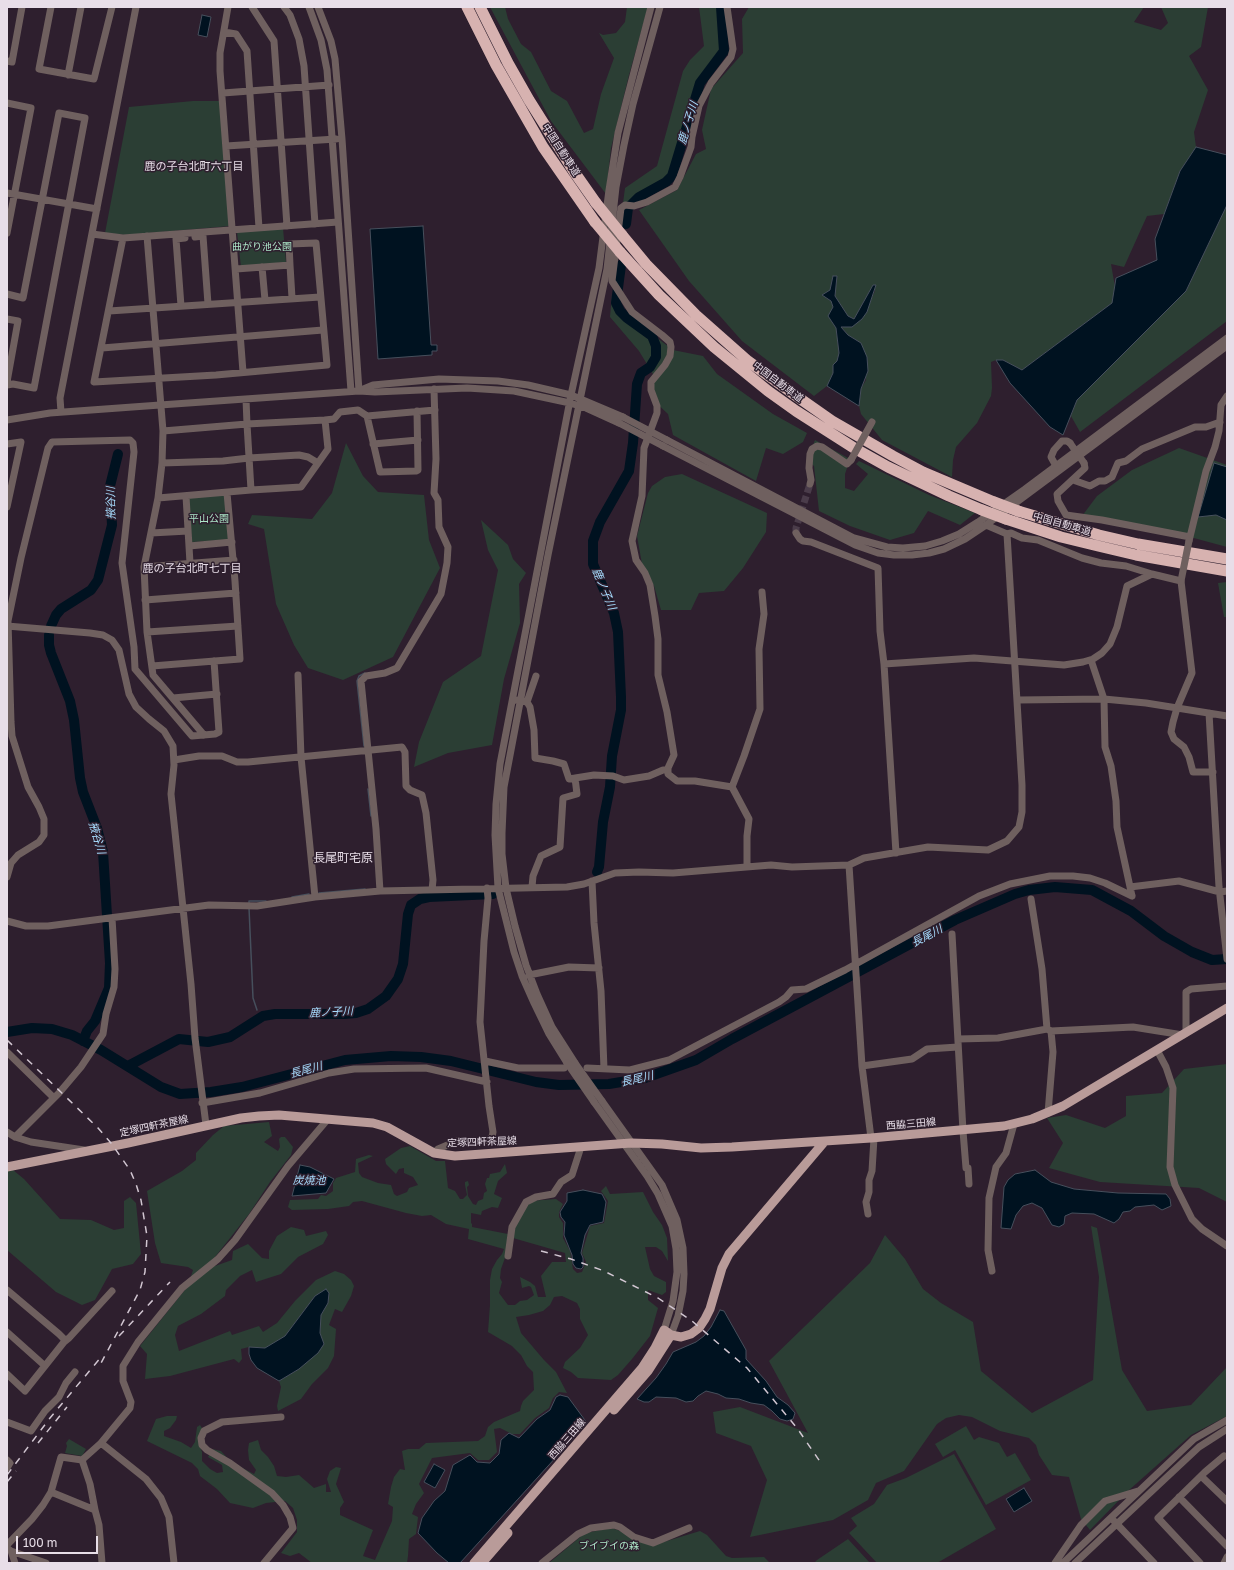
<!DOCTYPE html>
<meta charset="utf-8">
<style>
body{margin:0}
#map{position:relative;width:1234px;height:1570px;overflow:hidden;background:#2e1f2e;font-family:"Golos Text",sans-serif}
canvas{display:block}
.frame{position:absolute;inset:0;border:8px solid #e8dee8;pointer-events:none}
.scale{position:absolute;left:16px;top:1536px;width:82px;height:18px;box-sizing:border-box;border:2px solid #e8dee8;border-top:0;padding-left:5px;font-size:12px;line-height:14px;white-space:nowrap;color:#e8dee8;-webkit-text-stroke:3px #2e1f2e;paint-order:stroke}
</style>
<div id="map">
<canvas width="1234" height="1570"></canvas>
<div class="frame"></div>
<div class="scale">100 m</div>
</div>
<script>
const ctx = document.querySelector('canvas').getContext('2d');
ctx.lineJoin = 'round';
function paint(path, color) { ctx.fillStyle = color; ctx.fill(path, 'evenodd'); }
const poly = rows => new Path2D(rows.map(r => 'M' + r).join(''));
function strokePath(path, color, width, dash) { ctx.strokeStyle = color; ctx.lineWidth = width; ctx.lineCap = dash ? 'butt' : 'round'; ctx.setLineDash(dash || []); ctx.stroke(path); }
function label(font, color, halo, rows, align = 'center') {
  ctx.font = font + ' "Golos Text","Noto Sans JP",sans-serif'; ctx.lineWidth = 3; ctx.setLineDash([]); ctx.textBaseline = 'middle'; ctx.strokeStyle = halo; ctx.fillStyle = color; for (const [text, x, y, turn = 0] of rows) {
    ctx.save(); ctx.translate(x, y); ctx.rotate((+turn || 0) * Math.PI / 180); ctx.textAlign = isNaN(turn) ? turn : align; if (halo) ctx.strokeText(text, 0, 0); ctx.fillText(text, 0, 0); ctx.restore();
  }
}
const green = poly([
 [490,7,505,7,508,19,521,44,531,52,551,91,567,101,584,133,593,129,601,94,614,58,599,33,603,35,616,33,625,22,627,7,648,7,629,75,611,148,606,194,551,121],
 [699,7,718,7,721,52,696,84,668,176,638,194,629,203,623,203,625,188,657,166,683,71,690,60,704,46],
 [749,7,1144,7,1134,22,1161,30,1168,23,1161,7,1208,7,1201,47,1189,56,1208,90,1194,132,1196,147,1180,171,1164,214,1147,216,1124,267,1111,264,1115,287,1112,303,1022,370,1003,360,996,360,991,362,992,388,991,396,977,423,956,447,953,460,952,477,882,440,861,414,859,406,861,389,866,380,861,343,848,335,841,326,862,319,875,291,873,285,854,319,848,316,835,296,837,276,833,276,830,290,826,298,831,301,833,307,829,316,836,328,839,353,837,361,833,365,833,373,827,386,814,396,742,341,689,281,639,210,677,190,696,154,706,149,702,130,711,89,743,53,742,19],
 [193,101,220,101,230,226,126,235,105,233,129,107],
 [1227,205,1227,321,1080,432,1071,416,1077,400,1186,291],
 [283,228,286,262,241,267,237,232],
 [612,294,632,319,673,350,703,356,717,374,773,414,807,433,803,442,783,454,766,448,756,481,673,435,668,414,652,399,653,382,656,379,639,351,610,317],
 [815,440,850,459,845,474,845,488,854,491,868,474,856,464,859,461,929,495,975,513,960,525,928,511,914,533,890,540,850,526,819,511,814,466,807,460],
 [346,443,363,476,378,492,424,495,429,540,440,568,393,657,343,680,308,668,294,645,276,604,264,529,248,524,252,515,312,519,332,493],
 [1179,448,1227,465,1227,547,1190,537,1082,516,1097,496,1132,470],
 [682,474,767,513,766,532,743,568,724,591,699,593,691,610,661,610,654,586,642,564,637,536,648,493,652,486,665,477],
 [225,495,229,540,192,542,188,498],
 [481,520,508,545,513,559,526,573,519,584,520,623,504,679,492,745,448,753,414,767,419,742,443,682,481,656,498,570,488,550],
 [1227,582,1227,617,1224,617,1218,583],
 [1227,1064,1227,1202,1199,1188,1100,1182,1049,1168,1063,1143,1047,1118,1066,1115,1105,1128,1126,1116,1126,1096,1162,1093,1184,1069],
 [269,1122,272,1136,264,1142,278,1151,280,1147,279,1139,281,1137,285,1137,293,1147,291,1155,270,1182,249,1214,215,1257,215,1266,232,1260,233,1251,248,1244,262,1258,269,1259,269,1251,277,1236,291,1227,304,1230,306,1236,326,1231,328,1235,323,1244,298,1257,281,1274,256,1282,252,1270,240,1276,226,1290,225,1296,201,1314,178,1326,175,1335,179,1351,230,1331,232,1335,259,1326,263,1332,277,1323,295,1301,316,1280,335,1271,344,1274,351,1280,354,1286,351,1296,342,1312,335,1309,329,1325,336,1329,334,1356,328,1368,312,1384,301,1399,278,1411,277,1406,281,1387,279,1381,299,1369,324,1344,320,1333,321,1315,328,1303,329,1293,315,1296,285,1336,274,1344,265,1348,249,1347,241,1349,242,1359,239,1363,234,1359,170,1376,145,1379,147,1354,140,1346,188,1286,193,1270,188,1267,161,1263,155,1243,147,1191,182,1171,196,1160,196,1153,213,1135,224,1126],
 [410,1146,436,1161,445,1161,448,1188,455,1191,460,1199,463,1199,467,1195,465,1185,465,1182,468,1181,469,1185,467,1187,468,1196,473,1204,476,1205,478,1201,483,1199,484,1193,487,1191,485,1184,487,1178,489,1178,490,1174,500,1172,505,1164,507,1173,498,1181,494,1194,502,1198,498,1208,492,1207,482,1211,481,1215,471,1213,471,1223,472,1224,472,1227,508,1234,505,1258,501,1269,500,1278,502,1282,499,1293,508,1305,515,1305,520,1301,527,1300,534,1295,531,1287,529,1286,522,1288,520,1277,530,1282,535,1286,538,1297,546,1297,541,1276,552,1262,566,1262,565,1253,513,1238,513,1228,529,1201,556,1199,563,1204,559,1212,559,1217,563,1223,563,1238,570,1251,573,1269,577,1273,582,1272,586,1262,582,1253,590,1226,604,1223,608,1201,601,1191,606,1186,610,1194,643,1192,653,1212,662,1225,667,1238,668,1261,662,1251,656,1247,645,1247,650,1269,654,1276,666,1282,666,1292,662,1295,648,1290,648,1300,658,1308,650,1336,632,1359,618,1375,611,1380,578,1378,571,1372,563,1368,565,1362,580,1348,588,1335,580,1319,580,1309,577,1303,562,1296,554,1297,550,1305,543,1311,529,1315,516,1317,521,1333,544,1360,556,1372,567,1393,559,1392,553,1398,549,1408,535,1418,520,1434,512,1434,500,1428,494,1429,497,1452,489,1460,478,1460,470,1453,432,1458,419,1484,424,1493,416,1504,412,1514,418,1517,416,1534,409,1539,408,1556,407,1563,312,1563,299,1553,290,1556,281,1553,297,1532,297,1520,293,1508,285,1501,266,1503,253,1508,230,1503,217,1489,200,1476,198,1469,192,1463,147,1441,156,1419,167,1416,177,1416,176,1420,170,1428,164,1431,164,1436,181,1442,191,1448,195,1442,197,1427,200,1425,202,1428,199,1444,202,1452,202,1461,210,1469,217,1473,223,1472,222,1465,208,1457,212,1449,221,1451,231,1462,254,1474,256,1470,249,1460,248,1450,249,1443,258,1440,261,1450,268,1457,274,1466,277,1476,286,1477,299,1475,314,1488,326,1484,326,1492,331,1492,327,1479,330,1471,336,1467,341,1468,336,1484,344,1502,340,1508,340,1515,373,1530,363,1556,375,1560,392,1521,393,1507,388,1504,391,1487,394,1477,400,1469,405,1470,402,1451,408,1449,419,1449,426,1443,478,1441,485,1436,488,1427,494,1422,520,1411,521,1406,523,1401,534,1390,533,1372,527,1366,521,1355,512,1346,488,1332,490,1305,490,1280,492,1269,497,1260,502,1254,504,1249,468,1239,469,1229,446,1224,431,1215,422,1216,406,1213,362,1201,353,1202,349,1206,328,1209,292,1210,288,1207,290,1200,318,1199,321,1195,326,1196,333,1191,333,1183,336,1178,355,1172,356,1159,369,1155,373,1156,358,1163,359,1173,362,1177,378,1183,391,1185,394,1194,397,1196,407,1192,409,1188,418,1185,413,1177,404,1173,404,1168,399,1169,396,1174,386,1164,385,1159,401,1148],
 [7,1165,24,1179,60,1219,91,1220,114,1230,124,1228,124,1201,130,1197,136,1203,141,1254,133,1264,112,1269,95,1300,82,1305,56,1292,7,1250],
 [1091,1226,1097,1228,1122,1370,1147,1411,1191,1405,1227,1367,1227,1416,1191,1435,1128,1491,1090,1530,1081,1519,1069,1477,1052,1475,1039,1455,1036,1445,1029,1438,1000,1431,972,1417,959,1415,946,1418,937,1424,904,1471,876,1483,868,1500,833,1520,750,1537,767,1480,751,1446,716,1433,713,1412,740,1407,808,1433,769,1361,870,1263,885,1235,905,1259,923,1289,941,1303,973,1322,981,1371,1032,1413,1093,1380,1099,1277],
 [966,1426,974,1440,979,1437,999,1443,1007,1457,1015,1453,1031,1480,986,1505,955,1450,943,1457,935,1444],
 [69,1439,86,1449,82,1456,65,1453,67,1446,66,1443],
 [954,1454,996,1529,937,1563,877,1563,849,1533,857,1526,851,1518,874,1504,887,1485,906,1478],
 [612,1528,657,1544,700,1531,707,1535,726,1556,732,1558,764,1557,770,1563,549,1563,585,1533],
 [848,1539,870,1563,814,1563,817,1560]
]);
const water = poly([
 [202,15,211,17,207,37,198,35,202,15],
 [1196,147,1227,155,1227,205,1186,291,1077,400,1063,435,1050,427,1010,383,996,360,1003,360,1022,370,1112,303,1116,278,1157,260,1155,239,1180,171,1196,147],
 [423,226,431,345,437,345,437,351,432,351,432,355,378,359,370,229,423,226],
 [833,276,837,276,835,296,848,316,854,319,873,285,876,285,867,312,862,319,852,327,841,327,848,335,861,343,867,357,868,371,861,389,859,406,827,386,833,373,833,365,837,361,839,353,836,328,828,316,833,307,831,301,822,295,830,290,833,276],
 [1214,463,1227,467,1227,520,1216,515,1198,517,1214,463],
 [300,1165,310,1167,334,1179,326,1193,292,1196,300,1165],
 [1035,1170,1051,1182,1074,1189,1118,1193,1166,1194,1170,1199,1171,1206,1162,1210,1154,1205,1135,1207,1130,1211,1123,1212,1119,1219,1114,1223,1094,1214,1072,1213,1065,1216,1064,1224,1059,1227,1052,1225,1042,1208,1032,1203,1023,1206,1016,1215,1011,1229,1001,1228,1004,1187,1008,1180,1015,1174,1035,1170],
 [583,1190,602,1194,606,1202,603,1222,590,1225,585,1235,581,1253,583,1258,583,1267,581,1269,576,1268,573,1264,572,1255,564,1235,565,1222,561,1217,560,1212,567,1201,567,1193,583,1190],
 [326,1289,329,1293,328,1303,321,1315,320,1333,324,1344,318,1353,299,1369,279,1381,257,1368,251,1360,249,1354,249,1347,265,1348,285,1336,315,1296,326,1289],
 [720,1310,724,1311,746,1350,746,1359,766,1381,777,1397,788,1405,795,1413,793,1419,787,1421,780,1419,772,1411,764,1405,751,1403,739,1399,726,1398,718,1394,706,1391,698,1396,693,1401,686,1402,676,1398,656,1397,649,1402,644,1402,637,1399,656,1378,666,1364,673,1352,696,1342,704,1336,711,1327,720,1310],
 [560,1395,568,1397,587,1423,460,1563,449,1563,437,1553,418,1533,422,1518,434,1501,445,1491,453,1465,470,1455,477,1462,490,1463,499,1454,501,1440,509,1433,519,1438,537,1419,550,1410,556,1397,560,1395],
 [434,1464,445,1470,435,1488,424,1482,434,1464],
 [1024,1488,1032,1501,1014,1512,1006,1499,1024,1488]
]);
const stream = poly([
 [364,746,357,681,359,676,365,673],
 [368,789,371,816],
 [319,893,365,889],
 [292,897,309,894],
 [249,904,249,901,266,901],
 [249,908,253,998,257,1010]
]);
const river = poly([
 [626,224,628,208,639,197,666,182,672,176,700,83,724,51,721,7],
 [51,626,56,615,61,609,91,590,98,580,112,525,110,486,118,454],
 [49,635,49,645,51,653,70,701,74,720,80,778,83,792,97,828,103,852,110,963,109,988,95,1021,87,1031,83,1041],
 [597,872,599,867,603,822,610,787,612,756,621,710,621,697,618,632,614,613,593,564,593,541,600,522,629,471,633,443,637,384,641,373,650,367,656,357,656,346,652,336,627,318,620,311,616,303,621,265],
 [7,1032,32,1028,52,1029,72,1035,101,1050,161,1087,180,1094,211,1092,242,1087,345,1060,391,1056,421,1057,451,1061,536,1082,559,1085,609,1084,645,1078,696,1060,732,1039,955,920,1015,894,1029,890,1055,887,1092,890,1131,911,1164,936,1192,952,1212,960,1227,959],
 [128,1066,179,1039,208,1042,230,1037,263,1016,275,1014,344,1014,356,1013,368,1009,386,996,398,979,403,964,408,914,411,905,420,899,429,897,493,894]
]);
const minorTunnel = poly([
 [796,533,796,528,810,484]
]);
const minor = poly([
 [51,7,39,69,94,79,112,7],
 [228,7,220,53,220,71,243,372],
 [252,7,274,41,287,226],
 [284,7,290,15,299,39,304,66,315,224],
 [309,7,321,40,327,70,351,391],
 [318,7,331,41,335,59,342,139,359,391],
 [727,7,733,49,731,57,711,83,699,106,692,137,691,147,680,177,675,187,647,202,634,206,625,205,621,208,612,281,632,312,662,335,670,342,671,347,670,356,665,365,651,382,651,390,657,406,657,413,644,448,642,496,632,541,636,560,645,573,650,585,655,616,658,639,658,675,667,712,674,755,668,768,668,774,677,781,695,781,732,787],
 [224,32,236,34,247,51,259,228],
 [7,61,12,62,22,7],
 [68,75,81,7],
 [223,93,329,85],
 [7,103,31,108,7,233],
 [226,146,336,139],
 [7,193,97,209],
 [92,234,123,238,338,222],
 [147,236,163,431,162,463,223,461,249,458,299,455,308,457,318,463],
 [195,237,203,236,208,304],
 [123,238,94,382,216,375,327,365,316,243,289,244,290,265,236,269],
 [290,265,292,298],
 [262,267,265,300],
 [7,294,23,298,59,113,85,118,34,388,13,384,7,385],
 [181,306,176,239,185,238],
 [109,311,320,297],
 [7,319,18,321,7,382],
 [102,348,323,330],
 [361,390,373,385,439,379,498,381,528,385,571,395,623,417],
 [61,412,60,398,136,7],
 [367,416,380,472,416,471,418,470,417,411],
 [7,420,50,413,160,405,359,391,375,392,467,388,514,391,570,403,586,408,619,423],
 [325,420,334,419,340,412,358,410,367,416,435,410],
 [163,431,247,424,325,420,328,449,301,487,251,490,247,424,246,399],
 [667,440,854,538,887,547,903,548,925,546,942,541,959,534,978,522,1025,489,1227,338],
 [7,444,21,442,7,507],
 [373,444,418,440],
 [663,446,855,545,878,553,894,555,912,555,929,553,944,549,965,539,986,525,1227,346],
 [162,463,158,498,144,567,147,632,153,675,204,735],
 [1084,463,1085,468,1057,494,1058,501,1066,515,1102,520,1190,537],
 [1056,466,1051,457,1054,450,1062,441,1067,441,1070,443],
 [1073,480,1090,486,1099,481,1105,481,1112,477,1118,463,1126,461,1142,449,1195,427,1206,427,1220,422],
 [810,484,811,480,809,468,810,454,812,449,817,446,822,447,847,464,851,460],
 [186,496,190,563],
 [158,498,251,490],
 [151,533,188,531],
 [796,533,800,539,803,541,811,542,878,568,880,631,884,664,896,853],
 [1007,534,1011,533,1022,538,1038,540,1082,558,1101,563,1126,566,1152,574],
 [1189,541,1206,471,1215,447,1219,431,1221,405,1227,396],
 [189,546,232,542],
 [144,567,234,560],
 [145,600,236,593],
 [7,626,90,633,103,635,112,640,119,650,129,694,136,707,149,719,164,731,173,746,174,765,171,794,191,984,195,1038,206,1125],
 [147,632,238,626],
 [1091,660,1104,699,1105,747,1111,766,1116,801,1117,827,1132,896],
 [884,664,974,658,1064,665,1083,662,1093,659,1102,653,1110,644,1117,627,1127,586,1152,574,1181,581,1192,673,1177,708,1173,722,1171,732,1174,739,1184,747,1189,757,1193,772,1213,772],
 [152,666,240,659,235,581,227,493],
 [298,675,301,757,315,897],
 [173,698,217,694],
 [515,700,527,702,530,707,534,730,535,758,553,761,564,764,569,779,594,775,613,776,624,780,649,776,663,770,667,770],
 [1018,700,1104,699,1146,703,1227,716],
 [527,702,536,676],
 [1209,713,1219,887,1227,959],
 [174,760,199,756,222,756,237,762,248,762,402,747,405,752,406,786,410,790,422,795,426,813,433,880,432,890],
 [849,865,862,1066,871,1138],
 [747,866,747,836,749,819,732,787,744,756,760,709,759,649,764,614,762,592],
 [7,877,11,863,18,855,39,842,44,835,44,819,39,807,28,787,12,736,11,722,8,621,21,558,48,448,52,442,130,440,133,443,134,452,122,563,134,647,135,669,192,736,215,734,219,732,214,661],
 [592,881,594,923,601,991,604,1069],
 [532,887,533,876,541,856,560,847,563,798,577,794,575,778],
 [1130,887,1179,881,1220,892,1227,891],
 [380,891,376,829,361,681,366,676,385,673,397,668,441,594,447,563,448,547,439,527,438,500,434,493,436,459,434,389],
 [1031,899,1042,969,1047,1029,1051,1031,1053,1052,1048,1113],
 [7,921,26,926,48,926,209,905,257,906,315,897,380,891,567,887,584,884,615,873,639,872,673,873,771,865,792,867,849,865,864,858,928,847,988,850,1007,841,1019,827,1022,812,1022,785,1007,534,986,525],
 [952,934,963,1131,966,1168,968,1168,969,1184],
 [529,975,569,967,599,968],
 [1051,1031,1133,1027,1183,1035],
 [1186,1033,1186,992,1191,989,1227,986],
 [958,1039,998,1038,1047,1029],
 [1157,1050,1166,1067,1173,1088,1170,1167,1175,1185,1192,1219,1202,1229,1227,1246],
 [7,1052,54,1098],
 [485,1061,518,1068,564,1068],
 [567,1063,549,1034,534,1003,522,976,514,952,498,888,495,835,496,804,500,764,571,395,599,268,609,190,618,133,651,7],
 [575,1063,552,1027,537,994,526,965,515,926,506,888,502,854,502,833,504,787,548,555,607,269,616,187,624,145,633,104,660,7],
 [862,1066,912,1059,927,1049,958,1047],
 [587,1068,630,1070,669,1060,779,1002,786,997,792,990,806,989,845,970,979,896,1010,884,1050,876,1073,876,1090,878,1105,883,1132,896],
 [602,1101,662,1185,677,1220,683,1248,684,1274,683,1291,678,1316,671,1335],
 [594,1102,647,1176,658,1194,672,1226,676,1249,677,1272,673,1301,664,1330],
 [202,1103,260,1093,329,1073,354,1069,426,1068,487,1082],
 [7,1132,15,1137,31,1142,84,1150],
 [15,1137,59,1093,81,1067,103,1034,106,1014,114,987,115,969,112,918],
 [434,1153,438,1149,457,1141,477,1142,488,1140,492,1137,493,1132,489,1106,480,1022,484,941,488,898,487,888],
 [868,1214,866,1202,869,1192,869,1180,872,1171,874,1138],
 [508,1256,512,1227,526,1202,536,1197,553,1194,561,1182,572,1175,581,1147],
 [992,1271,988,1250,989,1198,996,1167,1006,1153,1014,1124],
 [7,1290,59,1334,64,1339,64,1342,25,1391,7,1374],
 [7,1332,45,1366],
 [64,1342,69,1338,112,1291],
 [7,1422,31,1431,45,1411,59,1397,66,1383,75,1372],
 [101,1443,146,1479,161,1498,169,1517,174,1563],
 [7,1460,10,1463,7,1468],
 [82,1460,90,1484,95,1510],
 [1201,1476,1227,1501],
 [51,1492,95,1510,99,1525,102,1563],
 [1179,1497,1227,1546],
 [1114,1521,1154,1563],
 [7,1545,32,1519,43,1505,51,1492,61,1457,82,1460,101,1443,130,1408,131,1402,123,1381,123,1366,138,1342,182,1288,218,1259,235,1240,288,1166,328,1119],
 [7,1548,11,1551,46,1563],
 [11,1551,15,1563],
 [264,1563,293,1528,290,1517,283,1505,272,1493,230,1463,207,1450,202,1445,201,1438,204,1431,222,1422,281,1417],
 [542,1563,578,1534,591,1528,614,1525,620,1527,634,1537,653,1543,689,1528],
 [1055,1563,1081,1525,1105,1501,1138,1491],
 [1063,1563,1194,1439,1227,1420],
 [1075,1563,1199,1447,1227,1429],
 [1200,1563,1158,1518,1205,1472,1224,1456],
 [1224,1563,1227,1557]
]);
const major = poly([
 [7,1167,128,1143,241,1118,259,1116,279,1115,373,1123,387,1127,434,1153,455,1156,631,1143,662,1144,701,1148,732,1147,871,1138,1004,1126,1032,1119,1063,1106,1227,1008],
 [614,1410,648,1371,671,1335],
 [474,1563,642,1368,655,1348,664,1330,671,1335,681,1337,691,1334,699,1328,705,1319,710,1309,722,1268,729,1254,825,1141],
 [482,1563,508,1533]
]);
const highway = poly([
 [467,7,496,65,543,147,595,222],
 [480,7,508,63,529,100,575,173,596,203],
 [622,235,646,264,696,315,748,361,802,400,832,421,893,456,923,472,994,502],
 [620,252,659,295,714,347,768,391,796,411,854,448,888,467,949,496,982,510],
 [1018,511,1099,535,1138,544,1227,559],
 [1006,519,1061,537,1098,546,1136,555,1227,571]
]);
const rail = poly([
 [7,1040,98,1128,111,1143,130,1170,136,1184,141,1200,147,1236,145,1272,140,1290,100,1365],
 [541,1251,571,1259,604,1271,658,1298,692,1321,747,1368,797,1428,821,1463],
 [119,1336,170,1282],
 [38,1443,67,1407],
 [7,1475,50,1418,102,1356],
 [7,1482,16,1471]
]);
const minorBridge = poly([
 [623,417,667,440],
 [619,423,663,446],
 [1070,443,1084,463],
 [851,460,872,422],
 [1181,581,1189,541],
 [567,1063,594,1102],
 [575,1063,602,1101]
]);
const highwayBridge = poly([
 [596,203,622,235],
 [595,222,620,252],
 [994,502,1018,511],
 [982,510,1006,519]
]);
const streetNames = [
 ["中国自動車道",561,150,57],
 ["中国自動車道",778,382,37],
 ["中国自動車道",1062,524,16],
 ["西脇三田線",911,1124,-5],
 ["定塚四軒茶屋線",154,1126,-12],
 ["定塚四軒茶屋線",482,1142,-2],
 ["西脇三田線",567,1439,-49]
];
const parkNames = [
 ["曲がり池公園",262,247],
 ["平山公園",209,519],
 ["ブイブイの森",609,1546]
];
const waterNames = [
 ["鹿ノ子川",688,123,-73],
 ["掖谷川",111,503,-91],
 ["鹿ノ子川",604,589,67],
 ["掖谷川",97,838,74],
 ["長尾川",927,936,-28],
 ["鹿ノ子川",331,1012,-3],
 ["長尾川",306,1070,-15],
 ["長尾川",637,1079,-13],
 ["炭焼池",309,1181]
];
const neighbourhoodNames = [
 ["鹿の子台北町六丁目",194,167],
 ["鹿の子台北町七丁目",192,569]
];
const quarterNames = [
 ["長尾町宅原",343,858]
];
paint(green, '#2b3e34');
paint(water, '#001220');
strokePath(water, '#464f5c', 1);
strokePath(stream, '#464f5c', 1.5);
strokePath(river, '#001220', 10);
strokePath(minorTunnel, '#4a3c4a', 7, [7, 3.5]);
strokePath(minor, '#6f605f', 7);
strokePath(major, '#b99b99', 9);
strokePath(highway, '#d7b2b0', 11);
strokePath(rail, '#d1c6d1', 1.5, [7, 7]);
strokePath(minorBridge, '#6f605f', 7);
strokePath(highwayBridge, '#d7b2b0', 11);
label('10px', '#e8dee8', '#2e1f2e', streetNames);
label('10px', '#ace6c7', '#2e1f2e', parkNames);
label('italic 11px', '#a6dcfe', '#2e1f2e', waterNames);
label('11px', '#e8dee8', '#2e1f2e', neighbourhoodNames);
label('12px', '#e8dee8', '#2e1f2e', quarterNames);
</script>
